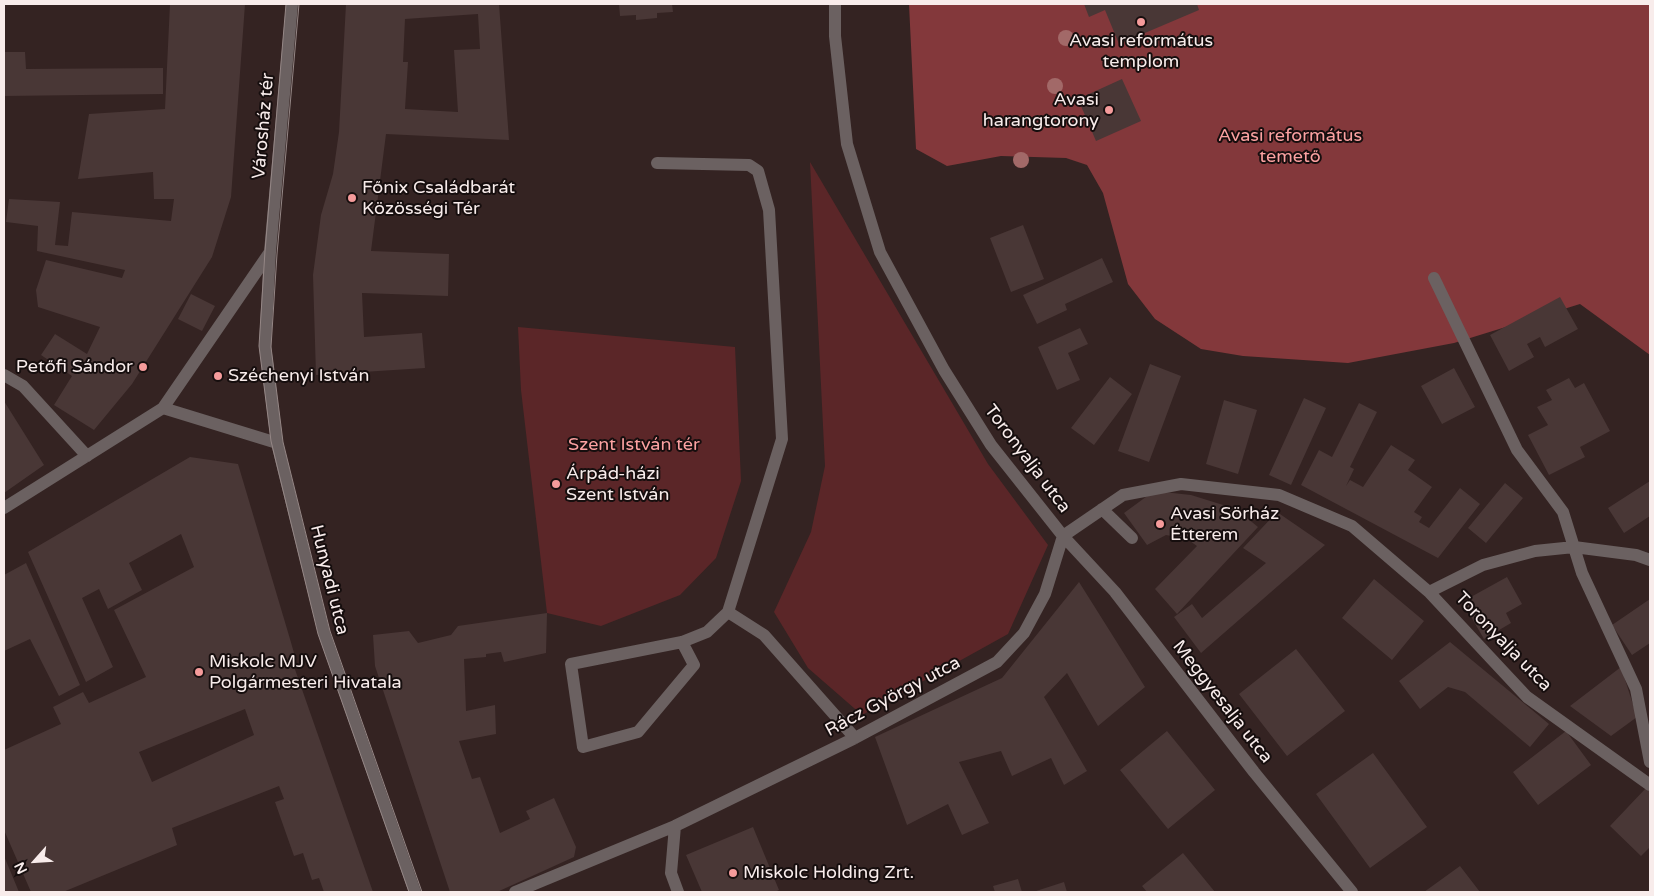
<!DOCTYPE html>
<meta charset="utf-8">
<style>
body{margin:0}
#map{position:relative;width:1654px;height:896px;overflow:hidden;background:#342322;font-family:"Varela Round",sans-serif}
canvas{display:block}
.frame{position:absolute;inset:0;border:5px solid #f8eceb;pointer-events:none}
.north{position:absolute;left:10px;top:836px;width:50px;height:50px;-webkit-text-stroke:4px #160e0e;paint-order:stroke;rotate:244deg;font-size:14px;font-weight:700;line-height:20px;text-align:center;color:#f8eceb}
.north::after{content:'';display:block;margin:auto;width:18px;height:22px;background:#f8eceb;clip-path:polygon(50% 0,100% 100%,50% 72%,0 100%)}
</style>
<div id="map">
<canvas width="1654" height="896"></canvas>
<div class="frame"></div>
<div class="north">N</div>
</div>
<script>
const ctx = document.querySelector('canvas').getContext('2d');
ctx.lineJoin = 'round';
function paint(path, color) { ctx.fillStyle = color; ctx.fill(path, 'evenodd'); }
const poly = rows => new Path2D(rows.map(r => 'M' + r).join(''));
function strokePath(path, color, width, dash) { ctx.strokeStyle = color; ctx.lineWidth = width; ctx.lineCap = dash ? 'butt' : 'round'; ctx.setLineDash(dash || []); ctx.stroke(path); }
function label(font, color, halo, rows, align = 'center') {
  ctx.font = font + ' "Varela Round",sans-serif'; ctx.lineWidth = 4; ctx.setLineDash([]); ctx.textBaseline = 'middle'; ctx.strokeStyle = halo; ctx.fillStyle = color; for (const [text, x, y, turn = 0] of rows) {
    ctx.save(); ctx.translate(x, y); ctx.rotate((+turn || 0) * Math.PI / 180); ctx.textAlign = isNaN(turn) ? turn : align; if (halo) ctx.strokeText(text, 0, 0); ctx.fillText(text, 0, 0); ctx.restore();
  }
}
const green = poly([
 [810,162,988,464,1048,545,1008,634,862,715,808,668,774,612,811,532,825,466],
 [518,327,735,347,741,481,716,558,680,595,601,626,547,613,521,390]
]);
const forest = poly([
 [909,4,1650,4,1650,355,1580,304,1454,343,1348,363,1243,356,1201,349,1155,319,1128,284,1103,193,1087,165,1066,158,1001,156,947,166,916,149]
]);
const building = poly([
 [170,4,245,4,231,197,212,257,132,384,94,430,54,405,72,376,41,355,55,334,87,354,100,327,38,307,36,290,46,260,122,278,125,270,37,251,38,226,6,222,9,199,60,202,55,245,68,246,72,212,171,221,174,199,154,199,153,172,78,179,89,114,165,109],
 [346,4,499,4,509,140,386,134,371,251,449,254,448,296,362,293,364,337,422,333,425,368,316,375,313,275,321,215,333,174,339,132],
 [478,14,480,49,454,50,458,112,405,109,408,62,403,62,405,19],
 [619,4,672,4,673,12,657,13,657,18,636,20,636,15,620,16],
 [1084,4,1197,4,1199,10,1119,44,1105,10,1089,17],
 [4,52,25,52,26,69,163,68,163,94,4,96],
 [1122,79,1141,121,1096,141,1078,99],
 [1023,225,1044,279,1011,292,990,238],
 [1102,258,1113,282,1065,304,1067,310,1037,324,1023,295],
 [191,294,215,306,202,331,178,319],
 [1560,297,1578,329,1545,347,1540,337,1527,344,1534,357,1509,371,1490,335],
 [1080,328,1088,344,1068,353,1080,380,1057,390,1038,347],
 [1150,364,1181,376,1149,462,1118,451],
 [1454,368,1475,407,1442,424,1421,386],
 [1110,377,1132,394,1094,445,1071,428],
 [1569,378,1575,388,1584,383,1610,431,1580,447,1585,457,1549,475,1528,435,1548,425,1537,407,1552,400,1546,390],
 [1304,398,1326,408,1291,485,1269,475],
 [1224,400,1257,410,1238,474,1206,464],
 [4,401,44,465,4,493],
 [1359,403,1377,412,1350,467,1354,469,1346,486,1350,480,1363,487,1391,445,1415,460,1408,470,1432,487,1414,512,1422,517,1419,522,1429,528,1460,488,1480,504,1438,558,1301,485,1319,450,1332,457],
 [190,457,238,464,290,639,294,653,291,658,373,892,324,892,319,878,312,880,303,853,294,856,275,802,284,799,279,786,172,828,177,845,63,892,31,892,4,830,4,750,61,724,53,707,83,692,89,703,146,677,114,610,194,567,181,534,129,563,142,590,108,609,99,589,82,598,113,667,86,682,28,552],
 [245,709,254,735,152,782,139,752],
 [1650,481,1650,516,1624,533,1608,508],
 [1505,483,1523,498,1486,543,1468,528],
 [1154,491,1191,495,1236,509,1258,527,1177,614,1155,589,1197,546,1187,539,1166,535,1147,545,1124,513],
 [1277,512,1325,545,1201,653,1174,617,1192,604,1202,618,1266,563,1243,548],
 [26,563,80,685,59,696,30,639,4,651,4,575],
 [1507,577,1522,604,1506,613,1511,623,1484,639,1467,610,1469,598],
 [1374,579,1424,621,1392,660,1342,618],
 [1079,582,1145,687,1098,726,1067,673,1044,697,1087,771,1064,785,1051,758,1012,776,1001,751,959,762,989,823,962,835,948,804,907,825,875,737,1002,678],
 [1650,599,1650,643,1632,655,1612,625],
 [547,613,546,653,504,662,501,652,486,654,486,657,464,659,466,711,495,705,496,734,459,741,472,779,480,777,500,833,530,819,526,811,554,798,576,847,574,857,497,892,450,892,375,666,373,635,409,631,418,643,451,635,458,626],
 [1450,642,1549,724,1530,747,1465,692,1448,687,1420,709,1399,681],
 [1296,649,1345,711,1287,756,1239,694],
 [1621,667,1637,717,1611,736,1570,706],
 [1167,731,1215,790,1168,829,1120,770],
 [1566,731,1591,765,1538,805,1513,772],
 [1373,753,1427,827,1370,868,1316,794],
 [1646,788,1650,792,1650,847,1641,856,1610,826],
 [753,827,779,890,775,892,702,892,686,855],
 [1183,853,1215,892,1147,892,1142,886],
 [4,856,19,892,4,892],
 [1460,866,1480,892,1424,892],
 [1018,879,1022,892,995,892,993,886],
 [1064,882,1067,892,1033,892]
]);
const minor = poly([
 [292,4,270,252,265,346,277,443,324,633,415,892],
 [835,4,835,36,847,144,880,252,944,370,991,445,1063,536,1115,592,1254,772,1352,892],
 [657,163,749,165,758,171,769,210,782,439,728,612,764,635,855,738],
 [1434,278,1517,450,1563,512,1582,573,1636,689,1650,762],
 [4,375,23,386,87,456],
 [163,408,277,443],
 [4,508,163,408,270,252],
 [1102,509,1132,538],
 [1063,536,1123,495,1181,484,1279,495,1352,526,1429,592,1527,697,1650,785],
 [1429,592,1483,565,1535,551,1574,547,1636,555,1650,560],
 [682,642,694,665,638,732,583,747,571,664,682,642,707,632,728,612],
 [675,826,671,873,678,892],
 [515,892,675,826,855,738,997,662,1024,633,1045,594,1063,536]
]);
const tram = poly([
 [286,4,265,251,259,346,271,441,318,634,409,892],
 [299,4,277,254,271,347,283,442,330,631,422,892]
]);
const trees = [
 [1066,38],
 [1055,86],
 [1021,160]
];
const markers = [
 [1141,22,5,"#f59b9b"],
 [1109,110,5,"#f59b9b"],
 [352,198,5,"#f59b9b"],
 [143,367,5,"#f59b9b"],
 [218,376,5,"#f59b9b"],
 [556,484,5,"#f59b9b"],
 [1160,524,5,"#f59b9b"],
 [199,672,5,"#f59b9b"],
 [733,873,5,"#f59b9b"]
];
const poiNames = [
 ["Avasi református",1141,41,"center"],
 ["templom",1141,62,"center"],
 ["Avasi",1099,100,"right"],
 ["harangtorony",1099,121,"right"],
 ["Főnix Családbarát",362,188],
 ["Közösségi Tér",362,209],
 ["Petőfi Sándor",133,367,"right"],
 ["Széchenyi István",228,376],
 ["Árpád-házi",566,474],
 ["Szent István",566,495],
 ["Avasi Sörház",1170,514],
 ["Étterem",1170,535],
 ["Miskolc MJV",209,662],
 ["Polgármesteri Hivatala",209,683],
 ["Miskolc Holding Zrt.",743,873]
];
const streetNames = [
 ["Városház tér",264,126,-85],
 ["Toronyalja utca",1027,459,53],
 ["Hunyadi utca",329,580,76],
 ["Toronyalja utca",1503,642,46],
 ["Rácz György utca",893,697,-28],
 ["Meggyesalja utca",1222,702,52]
];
const parkNames = [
 ["Avasi református",1290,136],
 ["temető",1290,157],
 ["Szent István tér",634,445]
];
paint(green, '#5b2628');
paint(forest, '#83383b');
paint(building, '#493736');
strokePath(minor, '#6b6161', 12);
strokePath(tram, '#958786', 1);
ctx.fillStyle = '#a26968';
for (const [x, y] of trees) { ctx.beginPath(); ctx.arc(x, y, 8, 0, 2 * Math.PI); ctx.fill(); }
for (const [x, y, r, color] of markers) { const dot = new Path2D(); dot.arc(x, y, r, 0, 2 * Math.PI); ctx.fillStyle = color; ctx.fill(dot); strokePath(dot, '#160e0e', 2); }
label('18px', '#f8eceb', '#160e0e', poiNames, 'left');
label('18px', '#f8eceb', '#160e0e', streetNames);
label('18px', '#fca2a2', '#160e0e', parkNames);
</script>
